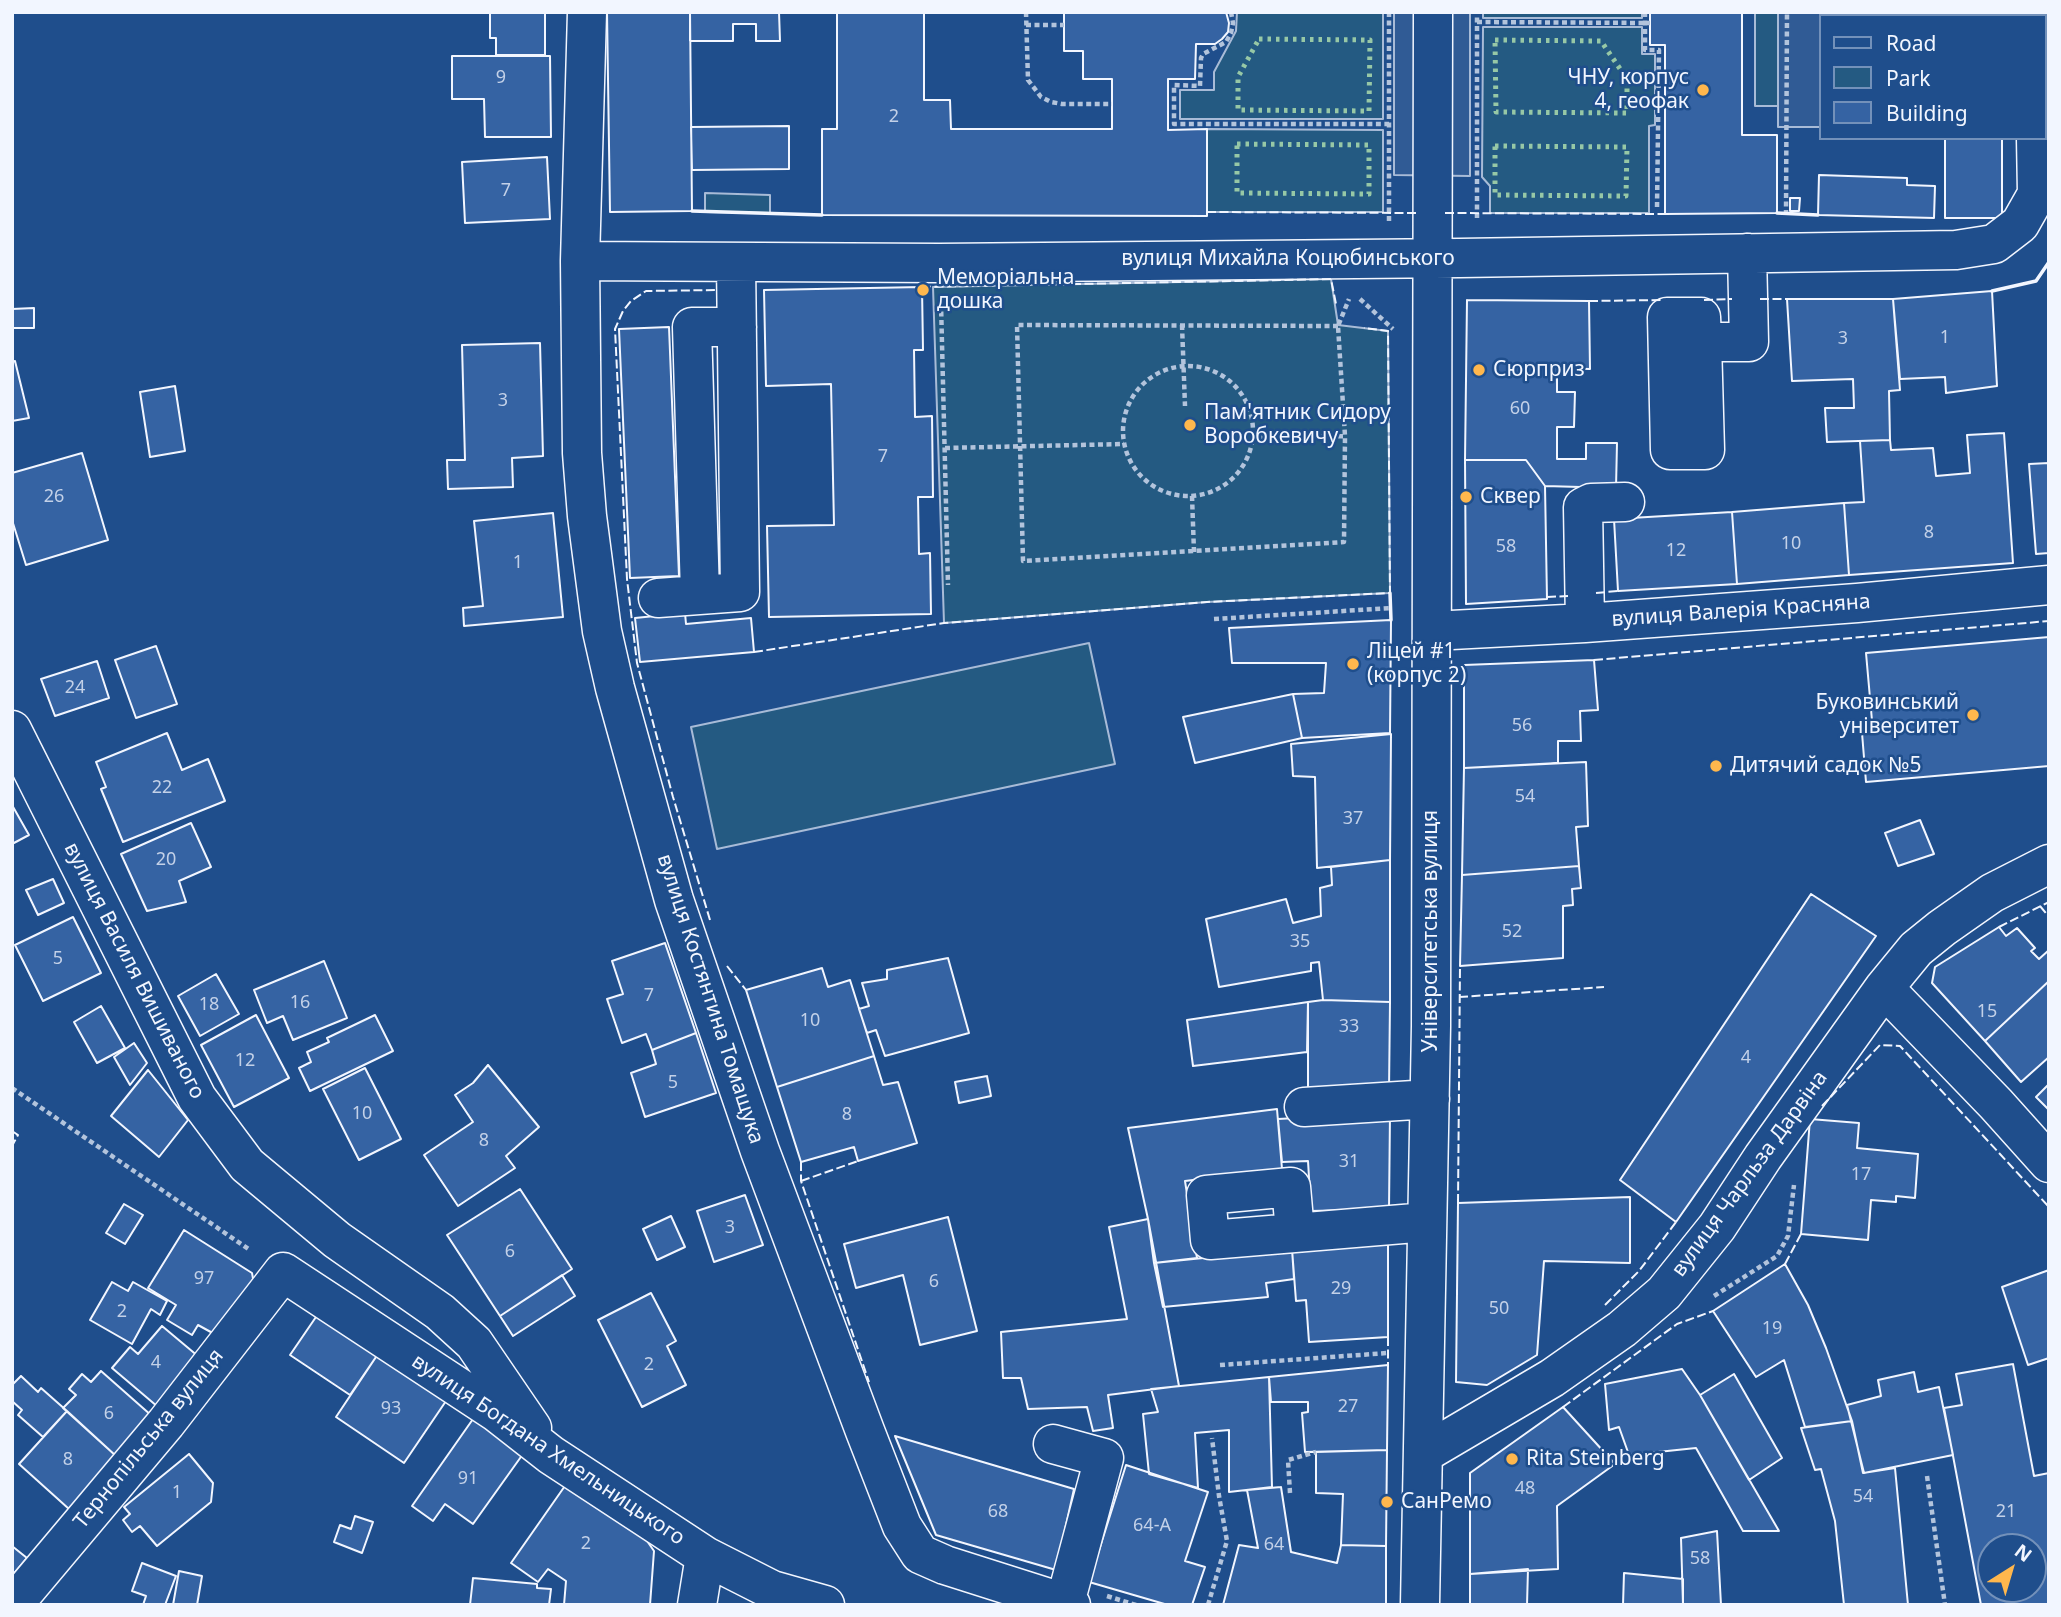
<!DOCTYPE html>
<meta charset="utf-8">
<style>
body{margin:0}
#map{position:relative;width:2061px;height:1617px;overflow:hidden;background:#1f4e8c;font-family:"Noto Sans",sans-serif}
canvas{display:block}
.frame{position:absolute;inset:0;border:14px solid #f2f6ff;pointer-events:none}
.legend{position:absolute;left:1819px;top:14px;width:228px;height:126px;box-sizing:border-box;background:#1f4e8c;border:2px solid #7391ba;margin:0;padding:9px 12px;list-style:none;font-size:21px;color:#f2f6ff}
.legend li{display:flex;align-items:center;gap:14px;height:35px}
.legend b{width:35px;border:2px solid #7391ba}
.north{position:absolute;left:1977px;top:1533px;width:70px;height:70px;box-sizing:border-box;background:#1f4e8c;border:2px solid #7391ba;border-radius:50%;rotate:37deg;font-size:19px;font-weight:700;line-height:28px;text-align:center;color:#f2f6ff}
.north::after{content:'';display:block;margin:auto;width:24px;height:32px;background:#ffb74d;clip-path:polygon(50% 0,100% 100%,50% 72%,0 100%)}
</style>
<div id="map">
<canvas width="2061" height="1617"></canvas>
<div class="frame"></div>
<ul class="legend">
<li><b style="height:9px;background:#1f4e8c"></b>Road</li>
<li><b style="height:19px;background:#245a82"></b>Park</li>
<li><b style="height:19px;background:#3563a3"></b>Building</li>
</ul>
<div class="north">N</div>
</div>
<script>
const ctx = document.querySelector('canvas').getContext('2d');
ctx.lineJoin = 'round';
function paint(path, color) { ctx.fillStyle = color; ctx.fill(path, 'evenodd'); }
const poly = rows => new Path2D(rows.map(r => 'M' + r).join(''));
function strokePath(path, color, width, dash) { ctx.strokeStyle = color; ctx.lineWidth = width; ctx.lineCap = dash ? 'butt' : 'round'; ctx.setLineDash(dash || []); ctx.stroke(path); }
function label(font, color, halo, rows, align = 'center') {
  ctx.font = font + ' "Noto Sans",sans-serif'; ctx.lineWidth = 5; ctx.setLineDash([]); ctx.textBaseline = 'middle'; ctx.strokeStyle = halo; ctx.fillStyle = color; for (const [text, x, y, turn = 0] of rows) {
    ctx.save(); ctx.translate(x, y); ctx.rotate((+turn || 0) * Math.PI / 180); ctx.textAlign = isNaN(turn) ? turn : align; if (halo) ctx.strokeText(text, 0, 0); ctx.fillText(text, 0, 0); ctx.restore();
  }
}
const green = poly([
 [1237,12,1383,12,1383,119,1180,119,1180,90,1214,90,1214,72,1236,31,1237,12],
 [1483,12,1642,12,1642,18,1483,18,1483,12],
 [1755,12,1778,12,1778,106,1755,106,1755,12],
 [1483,27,1642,27,1642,54,1655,54,1655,125,1649,126,1649,213,1490,213,1490,186,1482,177,1483,27],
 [1207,129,1383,130,1383,212,1207,212,1207,129],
 [705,193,770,195,770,213,705,212,705,193],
 [1331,279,1338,325,1388,331,1390,593,1207,602,944,623,933,287,1331,279],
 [1089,643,1115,764,717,849,691,727,1089,643]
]);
const parking = poly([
 [1394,12,1470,12,1470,176,1394,175,1394,12],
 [1778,12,1936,12,1936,16,1821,16,1821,127,1778,127,1778,12]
]);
const building = poly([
 [490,12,545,12,545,55,496,55,496,38,490,38,490,12],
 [607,12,690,12,692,211,610,212,607,12],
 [690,12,779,12,780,41,756,41,756,24,733,24,733,41,690,41,690,12],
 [837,12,924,12,924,100,950,100,951,129,1112,129,1112,79,1083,79,1083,51,1064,51,1064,12,1226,12,1229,23,1228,32,1222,39,1215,44,1196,44,1195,79,1168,79,1168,130,1207,129,1207,216,822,215,822,129,837,129,837,12],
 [1650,12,1742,12,1742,135,1777,135,1777,213,1665,214,1665,45,1650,45,1650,12],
 [1945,12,2002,12,2002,16,1945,16,1945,12],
 [452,56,550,56,551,137,485,137,484,99,452,99,452,56],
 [789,126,789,169,692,170,691,127,789,126],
 [1945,138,2002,138,2002,218,1945,218,1945,138],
 [547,157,550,219,465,223,462,162,547,157],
 [1819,175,1907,178,1907,185,1935,186,1934,218,1818,215,1819,175],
 [1790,198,1800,198,1799,211,1790,211,1790,198],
 [922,287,923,350,914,350,915,417,932,416,933,497,918,497,919,554,930,553,931,614,769,617,767,526,834,525,831,384,766,386,764,290,922,287],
 [1992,291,1997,386,1946,393,1945,377,1900,379,1893,299,1992,291],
 [1787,299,1893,299,1900,390,1889,391,1890,440,1827,442,1825,408,1854,408,1853,379,1792,381,1787,299],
 [1467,300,1589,301,1590,369,1557,368,1557,392,1575,392,1574,427,1557,427,1557,459,1586,459,1586,443,1617,443,1616,488,1545,486,1526,460,1465,460,1467,300],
 [34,308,34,328,12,328,12,309,34,308],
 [669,327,679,576,630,578,619,329,669,327],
 [540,343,543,456,512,458,513,487,448,489,447,460,465,460,462,345,540,343],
 [15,361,29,418,12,421,12,362,15,361],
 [175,386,185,451,150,457,140,392,175,386],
 [2004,433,2013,563,1849,575,1844,503,1864,502,1860,441,1890,440,1891,450,1933,448,1936,476,1970,473,1967,435,2004,433],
 [82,453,108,540,26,565,12,520,12,473,82,453],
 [1465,460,1526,460,1545,486,1547,599,1466,604,1465,460],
 [2049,463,2049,553,2036,554,2029,464,2049,463],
 [1844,503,1849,575,1737,584,1732,512,1844,503],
 [1732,512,1737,584,1618,591,1614,519,1732,512],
 [553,513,563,617,464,626,463,608,483,606,474,521,553,513],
 [685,613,686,624,751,618,754,652,640,662,635,618,685,613],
 [1391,620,1390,733,1302,738,1293,694,1324,693,1326,663,1232,663,1229,628,1391,620],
 [2049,637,2049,766,1866,782,1862,733,1873,732,1866,653,2049,637],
 [156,646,177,704,136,718,115,660,156,646],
 [1594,660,1598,710,1580,711,1581,741,1558,741,1558,763,1464,768,1464,665,1594,660],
 [97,661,109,698,55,716,41,679,97,661],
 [1293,694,1302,738,1195,763,1183,717,1293,694],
 [167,733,182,770,208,759,225,801,123,842,101,789,106,787,96,762,167,733],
 [1391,734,1390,860,1317,868,1315,777,1293,776,1291,744,1391,734],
 [1586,762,1588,826,1576,827,1579,866,1462,875,1464,768,1586,762],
 [12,805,29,835,12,844,12,805],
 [1920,820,1934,854,1898,866,1885,833,1920,820],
 [191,823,211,867,179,881,186,902,147,911,121,854,191,823],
 [1390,860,1390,1002,1323,1000,1319,962,1311,963,1311,971,1219,987,1206,919,1286,899,1293,923,1321,916,1320,888,1332,885,1331,867,1390,860],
 [1579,866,1581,888,1572,889,1573,905,1563,906,1563,958,1460,966,1462,875,1579,866],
 [53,879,64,903,38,915,26,890,53,879],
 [1811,894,1876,936,1676,1222,1620,1180,1811,894],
 [73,917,101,973,43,1001,15,945,73,917],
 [1999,927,2006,936,2017,928,2035,948,2031,951,2039,959,2049,950,2049,981,1985,1041,1932,983,1935,967,1999,927],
 [665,943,696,1033,652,1050,646,1034,622,1043,607,999,623,994,612,961,665,943],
 [948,958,969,1033,885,1056,876,1030,867,1033,859,1009,869,1006,862,983,887,979,887,970,948,958],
 [324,961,347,1018,293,1040,283,1016,267,1023,254,990,324,961],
 [822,968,828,987,850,980,874,1056,777,1087,746,990,822,968],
 [216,974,239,1014,200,1036,178,996,216,974],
 [2049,981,2049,1057,2021,1082,1985,1041,2049,981],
 [1323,1000,1390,1002,1389,1091,1308,1095,1308,1002,1323,1000],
 [1308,1002,1307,1052,1193,1066,1187,1020,1308,1002],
 [101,1006,125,1048,97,1063,74,1022,101,1006],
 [256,1015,289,1078,234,1107,201,1045,256,1015],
 [375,1015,393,1051,310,1091,299,1068,311,1062,307,1052,329,1042,327,1038,375,1015],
 [696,1033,716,1093,645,1117,631,1073,656,1064,652,1050,696,1033],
 [134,1043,147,1063,130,1085,114,1057,134,1043],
 [874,1056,883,1085,898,1082,917,1143,858,1161,854,1147,801,1162,777,1087,874,1056],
 [488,1065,539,1127,506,1156,515,1168,458,1206,424,1155,473,1122,455,1095,473,1083,488,1065],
 [365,1068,401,1139,359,1160,323,1089,365,1068],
 [148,1070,188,1120,159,1157,111,1116,148,1070],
 [987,1076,991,1096,959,1103,955,1082,987,1076],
 [2049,1084,2049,1110,2036,1097,2049,1084],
 [1277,1109,1282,1169,1185,1181,1197,1258,1154,1263,1148,1219,1128,1128,1277,1109],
 [1390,1113,1389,1209,1311,1211,1308,1161,1282,1162,1278,1119,1390,1113],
 [1810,1119,1859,1123,1857,1148,1918,1154,1915,1198,1896,1196,1896,1202,1871,1200,1868,1240,1801,1234,1810,1119],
 [520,1189,572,1269,500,1316,447,1235,520,1189],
 [745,1195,763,1245,714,1262,697,1211,745,1195],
 [1630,1197,1630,1263,1544,1261,1537,1355,1487,1385,1456,1382,1458,1203,1630,1197],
 [124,1204,143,1215,125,1244,106,1233,124,1204],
 [671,1216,685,1247,657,1260,643,1229,671,1216],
 [948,1217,977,1331,920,1345,903,1275,856,1288,844,1244,948,1217],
 [1148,1219,1179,1386,1108,1395,1113,1428,1093,1431,1087,1407,1028,1409,1021,1378,1003,1378,1001,1332,1127,1319,1109,1227,1148,1219],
 [184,1230,252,1273,254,1284,218,1336,198,1325,192,1335,167,1320,176,1305,148,1288,184,1230],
 [1388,1241,1388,1337,1309,1342,1306,1300,1296,1301,1292,1249,1388,1241],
 [1292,1249,1294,1279,1266,1283,1268,1297,1163,1307,1154,1263,1292,1249],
 [1785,1264,1808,1305,1826,1348,1852,1421,1805,1427,1784,1360,1756,1377,1713,1311,1785,1264],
 [2049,1270,2049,1358,2028,1365,2002,1287,2049,1270],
 [562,1275,575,1296,513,1336,500,1316,562,1275],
 [112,1282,128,1291,133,1282,167,1301,160,1315,151,1309,132,1344,90,1320,112,1282],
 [651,1293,676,1341,667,1346,686,1385,642,1407,598,1320,651,1293],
 [318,1314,378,1354,350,1395,290,1355,318,1314],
 [162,1326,199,1357,158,1407,112,1368,130,1347,138,1354,162,1326],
 [378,1354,446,1401,404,1463,336,1417,378,1354],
 [2013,1364,2034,1476,2049,1473,2049,1605,1981,1605,1944,1408,1962,1405,1956,1374,2013,1364],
 [1991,1547,2033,1547,2033,1589,1991,1589,1991,1547],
 [1388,1365,1387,1450,1305,1452,1302,1413,1308,1412,1308,1402,1271,1402,1269,1377,1388,1365],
 [1682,1369,1700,1395,1779,1531,1743,1531,1696,1448,1629,1455,1619,1427,1609,1430,1605,1384,1682,1369],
 [101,1371,152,1416,116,1456,63,1408,76,1395,69,1389,82,1374,91,1382,101,1371],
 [1914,1372,1918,1392,1939,1387,1953,1455,1864,1473,1847,1405,1881,1396,1878,1380,1914,1372],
 [1734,1374,1782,1458,1749,1480,1700,1395,1734,1374],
 [21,1376,38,1392,41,1388,67,1411,43,1437,18,1415,22,1410,12,1401,12,1385,21,1376],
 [1269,1377,1272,1487,1229,1492,1229,1430,1195,1433,1198,1488,1149,1474,1143,1414,1158,1412,1151,1389,1269,1377],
 [1563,1407,1615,1464,1557,1506,1558,1569,1470,1574,1470,1473,1563,1407],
 [67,1411,116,1456,69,1509,19,1464,67,1411],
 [473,1419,523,1454,473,1524,445,1504,433,1521,412,1506,473,1419],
 [1852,1421,1863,1473,1895,1468,1908,1605,1844,1605,1835,1521,1821,1469,1815,1470,1801,1428,1852,1421],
 [895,1436,1074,1489,1056,1570,936,1535,895,1436],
 [1387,1450,1386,1546,1341,1545,1343,1494,1316,1493,1316,1452,1387,1450],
 [189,1454,213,1483,211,1502,157,1546,140,1526,132,1532,123,1520,130,1514,124,1507,189,1454],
 [1126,1465,1208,1492,1185,1561,1205,1567,1192,1605,1168,1605,1089,1582,1126,1465],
 [567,1483,645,1538,654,1551,650,1605,564,1605,566,1581,548,1569,538,1582,511,1563,567,1483],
 [1281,1487,1291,1552,1337,1563,1341,1545,1386,1546,1386,1605,1223,1605,1239,1545,1258,1548,1247,1490,1281,1487],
 [355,1516,373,1522,362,1553,334,1542,340,1525,351,1529,355,1516],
 [1717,1531,1721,1605,1683,1605,1681,1538,1717,1531],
 [12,1546,27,1558,12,1576,12,1546],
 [142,1563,176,1576,165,1605,143,1605,146,1596,132,1591,142,1563],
 [1528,1569,1527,1605,1470,1605,1470,1574,1528,1569],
 [179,1571,202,1576,197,1605,173,1605,179,1571],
 [1624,1573,1683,1579,1683,1605,1623,1605,1624,1573],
 [473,1578,537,1584,537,1588,551,1589,549,1605,470,1605,473,1578]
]);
const path = poly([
 [1026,12,1028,80,1041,97,1051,102,1062,104,1112,104],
 [1231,12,1233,23,1231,33,1226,42,1203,54,1201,58,1200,86,1174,85,1174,124,1389,124],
 [1389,12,1389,221],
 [1645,12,1645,50,1659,50,1657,208],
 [1477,22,1650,23],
 [1026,25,1064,25],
 [1786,215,1787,12],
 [1477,218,1477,12],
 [1360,299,1393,329],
 [941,303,948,585],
 [1182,325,1185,406],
 [1338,326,1017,325,1023,561,1344,542,1345,436,1338,326,1349,299],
 '1123 431a65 65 0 1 1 130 0a65 65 0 1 1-130 0Z',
 [1253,438,1345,436],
 [945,448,1124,444],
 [1192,496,1194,552],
 [1214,619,1392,608],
 [12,1088,250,1250],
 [1714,1296,1777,1256,1788,1236,1794,1185],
 [1220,1365,1387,1353],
 [1927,1476,1945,1605],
 [1290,1493,1288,1460,1316,1452],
 [1107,1596,1136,1605],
 [1208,1605,1227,1541,1219,1496,1212,1438]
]);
const minor = poly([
 [587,12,580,261,582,453,587,516,602,631,615,688,674,900,760,1151,865,1431,902,1526,920,1554,945,1565,1071,1605],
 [2035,12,2035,16],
 [580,261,939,263,1460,258,1956,250,1994,244,2020,224,2037,194,2036,138],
 [1702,342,1701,317,1667,317,1670,450,1705,450,1702,342,1749,342,1747,253],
 [700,594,692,327,737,327],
 [658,598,740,592,736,262],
 [1585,623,1583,507,1591,503,1625,502],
 [1432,631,1585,623,1857,603,2049,585],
 [12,730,197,1098,247,1165,337,1240,440,1312,474,1343,532,1428],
 [1884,988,1996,1104,2049,1163],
 [1304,1107,1430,1099],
 [1295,1232,1291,1187,1206,1195,1210,1240,1427,1222],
 [1053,1444,1104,1458,1065,1603],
 [1423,1454,1552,1378,1622,1329,1664,1293,1717,1227,1763,1157,1884,988,1916,949,1942,928,1992,893,2049,864],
 [13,1605,166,1423,283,1272,496,1412,551,1455,705,1556,772,1590,825,1605],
 [697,1605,705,1556],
 [1420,1605,1431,1026,1433,12]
]);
const hedge = poly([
 [1259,39,1370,40,1369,111,1238,110,1238,77,1259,39],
 [1495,40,1601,41,1627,79,1627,113,1496,112,1495,40],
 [1237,144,1369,145,1369,194,1237,193,1237,144],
 [1495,146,1627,147,1626,196,1495,195,1495,146]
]);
const fence = poly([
 [1207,212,1417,213],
 [1445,213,1665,214],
 [922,287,1331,279,1336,304],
 [1760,299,1787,299],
 [1704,300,1732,299],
 [1589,301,1662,300],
 [1596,593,1618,591],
 [1547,597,1568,596],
 [754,652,944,623,1207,602,1390,593,1388,331,1364,328],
 [1594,660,2049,621],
 [2040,906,2049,917],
 [710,920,673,797,637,663,627,579,615,329,623,311,631,301,646,291,717,290],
 [1999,927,2049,902],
 [727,966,746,990],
 [1459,997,1604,987],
 [1822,1106,1880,1045,1900,1046,2049,1207],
 [12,1131,18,1135,12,1146],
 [801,1162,801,1181,869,1382],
 [801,1181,858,1161],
 [1458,1203,1460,966],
 [1785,1264,1801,1234],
 [1605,1305,1639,1271,1676,1222],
 [1388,1337,1388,1365],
 [1563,1407,1677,1324,1713,1311]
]);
const wall = poly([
 [692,211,822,215],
 [1777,213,1818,215],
 [1992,291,2036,281,2049,262],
 [1390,593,1391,620]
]);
const markers = [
 [1703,90,7,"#ffb74d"],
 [923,290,7,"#ffb74d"],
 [1479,370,7,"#ffb74d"],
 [1190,425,7,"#ffb74d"],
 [1466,497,7,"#ffb74d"],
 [1353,664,7,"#ffb74d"],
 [1973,715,7,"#ffb74d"],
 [1716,766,7,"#ffb74d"],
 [1512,1459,7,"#ffb74d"],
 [1387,1502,7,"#ffb74d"]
];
const numberNames = [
 ["9",501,78],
 ["2",894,117],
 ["7",506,191],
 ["1",1945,338],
 ["3",1843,339],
 ["3",503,401],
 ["60",1520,409],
 ["7",883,457],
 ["26",54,497],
 ["8",1929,533],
 ["10",1791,544],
 ["58",1506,547],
 ["12",1676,551],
 ["1",518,563],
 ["24",75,688],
 ["56",1522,726],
 ["22",162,788],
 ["54",1525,797],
 ["37",1353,819],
 ["20",166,860],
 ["52",1512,932],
 ["35",1300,942],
 ["5",58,959],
 ["7",649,996],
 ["16",300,1003],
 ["18",209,1005],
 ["15",1987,1012],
 ["10",810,1021],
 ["33",1349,1027],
 ["4",1746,1058],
 ["12",245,1061],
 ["5",673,1083],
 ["10",362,1114],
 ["8",847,1115],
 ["8",484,1141],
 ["31",1349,1162],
 ["17",1861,1175],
 ["3",730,1228],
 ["6",510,1252],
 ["97",204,1279],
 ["6",934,1282],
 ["29",1341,1289],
 ["50",1499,1309],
 ["2",122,1312],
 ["19",1772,1329],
 ["4",156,1363],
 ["2",649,1365],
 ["27",1348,1407],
 ["93",391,1409],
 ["6",109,1414],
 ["8",68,1460],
 ["91",468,1479],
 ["48",1525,1489],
 ["1",177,1493],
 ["54",1863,1497],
 ["68",998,1512],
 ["21",2006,1512],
 ["64-А",1152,1526],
 ["2",586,1544],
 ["64",1274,1545],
 ["58",1700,1559]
];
const poiNames = [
 ["ЧНУ, корпус",1689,78,"right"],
 ["4, геофак",1689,102,"right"],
 ["Меморіальна",937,278],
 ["дошка",937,302],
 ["Сюрприз",1493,370],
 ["Пам'ятник Сидору",1204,413],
 ["Воробкевичу",1204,437],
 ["Сквер",1480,497],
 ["Ліцей #1",1367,652],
 ["(корпус 2)",1367,676],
 ["Буковинський",1959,703,"right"],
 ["університет",1959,727,"right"],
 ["Дитячий садок №5",1730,766],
 ["Rita Steinberg",1526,1459],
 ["СанРемо",1401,1502]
];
const streetNames = [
 ["вулиця Михайла Коцюбинського",1288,259],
 ["вулиця Валерія Красняна",1741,611,-4],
 ["Університетська вулиця",1431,931,-90],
 ["вулиця Василя Вишиваного",134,971,63],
 ["вулиця Костянтина Томащука",710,999,72],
 ["вулиця Чарльза Дарвіна",1750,1174,-54],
 ["Тернопільська вулиця",149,1439,-51],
 ["вулиця Богдана Хмельницького",548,1450,34]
];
paint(green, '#245a82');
strokePath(green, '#a8bbd7', 2);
paint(parking, '#305b95');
strokePath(parking, '#a8bbd7', 2);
paint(building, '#3563a3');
strokePath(building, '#f2f6ff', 2);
strokePath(minor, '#f2f6ff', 41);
strokePath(path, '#b3c4dc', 4.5, [5, 3.5]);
strokePath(minor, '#1f4e8c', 38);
strokePath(hedge, '#97c8a6', 5, [3.5, 5]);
strokePath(fence, '#f2f6ff', 2, [9, 3.5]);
strokePath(wall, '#f2f6ff', 3.5);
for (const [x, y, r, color] of markers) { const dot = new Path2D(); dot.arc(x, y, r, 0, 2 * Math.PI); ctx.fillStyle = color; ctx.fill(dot); strokePath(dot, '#1f4e8c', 2.5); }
label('18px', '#c3d1e8', null, numberNames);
label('21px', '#f2f6ff', '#1f4e8c', poiNames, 'left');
label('21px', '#f2f6ff', '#1f4e8c', streetNames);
</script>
